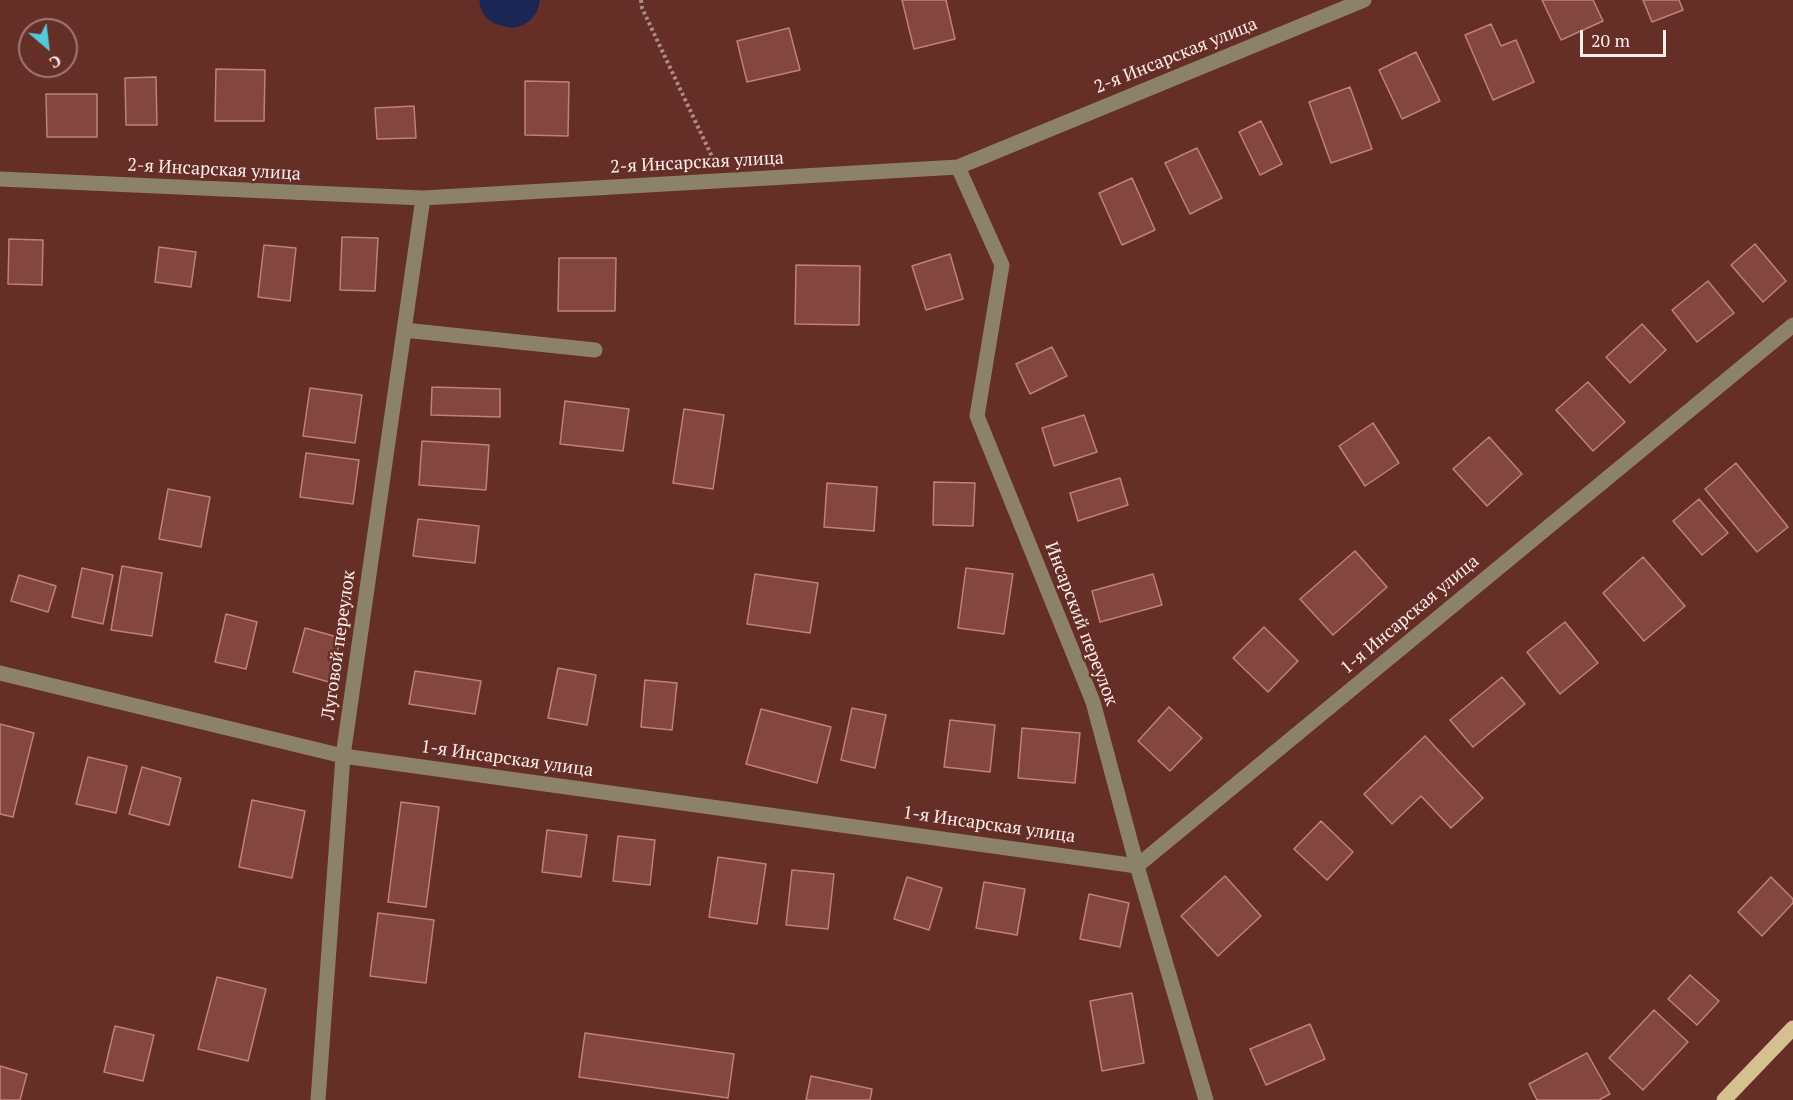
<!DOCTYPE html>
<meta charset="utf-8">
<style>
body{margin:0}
#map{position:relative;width:1793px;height:1100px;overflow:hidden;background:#652e27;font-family:"PT Serif",serif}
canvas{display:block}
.north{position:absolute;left:18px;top:18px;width:60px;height:60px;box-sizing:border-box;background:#652e27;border:2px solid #a17a75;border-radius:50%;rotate:152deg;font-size:16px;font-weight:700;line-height:24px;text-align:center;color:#fcedeb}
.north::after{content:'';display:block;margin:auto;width:21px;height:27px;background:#53cadc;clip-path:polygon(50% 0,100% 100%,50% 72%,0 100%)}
.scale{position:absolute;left:1580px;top:30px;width:86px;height:27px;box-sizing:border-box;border:3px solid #fcedeb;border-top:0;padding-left:8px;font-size:18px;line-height:21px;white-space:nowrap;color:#fcedeb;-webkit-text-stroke:4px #652e27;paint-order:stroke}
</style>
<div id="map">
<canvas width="1793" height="1100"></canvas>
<div class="north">С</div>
<div class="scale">20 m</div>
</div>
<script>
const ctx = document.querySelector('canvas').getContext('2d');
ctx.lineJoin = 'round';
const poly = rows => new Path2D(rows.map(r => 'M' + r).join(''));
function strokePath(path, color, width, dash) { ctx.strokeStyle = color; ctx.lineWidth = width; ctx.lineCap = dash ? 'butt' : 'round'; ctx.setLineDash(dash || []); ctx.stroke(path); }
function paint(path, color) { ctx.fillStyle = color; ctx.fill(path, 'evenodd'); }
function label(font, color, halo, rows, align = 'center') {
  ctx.font = font + ' "PT Serif",serif'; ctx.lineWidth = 5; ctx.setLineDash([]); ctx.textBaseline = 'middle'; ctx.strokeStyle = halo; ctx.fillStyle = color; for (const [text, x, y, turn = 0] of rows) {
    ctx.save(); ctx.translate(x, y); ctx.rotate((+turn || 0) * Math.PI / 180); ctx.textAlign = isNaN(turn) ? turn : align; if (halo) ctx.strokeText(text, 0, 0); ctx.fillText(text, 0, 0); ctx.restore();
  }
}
const river = poly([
 [505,0,512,2,514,0]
]);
const building = poly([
 [902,0,946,0,955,39,914,49,902,0],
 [1542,0,1593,0,1603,21,1561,40,1542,0],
 [1643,0,1679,0,1683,10,1652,22,1643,0],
 [1491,24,1501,46,1516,40,1534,82,1493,100,1465,35,1491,24],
 [789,28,800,70,747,82,737,41,789,28],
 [1416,52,1440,101,1402,119,1379,70,1416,52],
 [216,69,265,70,264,121,215,121,216,69],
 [156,77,157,125,126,125,125,78,156,77],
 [525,81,569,82,568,136,525,135,525,81],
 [1350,87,1372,149,1331,163,1309,102,1350,87],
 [46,94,97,94,97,137,47,137,46,94],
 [414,106,416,138,377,139,375,108,414,106],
 [1261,121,1282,164,1260,175,1239,132,1261,121],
 [1197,148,1222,198,1190,214,1165,163,1197,148],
 [1132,178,1155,230,1122,245,1099,193,1132,178],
 [342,237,378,238,375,291,340,290,342,237],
 [9,239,43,240,42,285,8,284,9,239],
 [1755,244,1786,281,1763,302,1731,265,1755,244],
 [264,245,296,248,290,301,258,297,264,245],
 [159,247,196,252,191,287,155,282,159,247],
 [950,254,963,299,926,310,912,266,950,254],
 [559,258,616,258,615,311,558,311,559,258],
 [796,265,860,266,859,325,795,324,796,265],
 [1708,281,1734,313,1697,342,1672,310,1708,281],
 [1642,324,1666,350,1630,383,1606,357,1642,324],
 [1052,347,1067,376,1030,394,1016,364,1052,347],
 [1588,382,1625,422,1593,451,1556,410,1588,382],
 [432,387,500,389,500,417,431,415,432,387],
 [310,388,362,395,355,443,303,436,310,388],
 [565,401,629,409,623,451,560,444,565,401],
 [684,409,724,415,713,489,673,483,684,409],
 [1084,415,1097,452,1054,466,1042,428,1084,415],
 [1373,423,1399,463,1365,486,1339,446,1373,423],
 [1489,437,1522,474,1487,506,1453,469,1489,437],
 [422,441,489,445,486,490,419,485,422,441],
 [306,453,359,460,353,504,300,497,306,453],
 [1736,463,1788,527,1757,552,1705,489,1736,463],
 [1120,478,1128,505,1078,521,1070,493,1120,478],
 [934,482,975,483,973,526,933,525,934,482],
 [827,483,877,487,874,531,824,527,827,483],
 [168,489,210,497,201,547,159,539,168,489],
 [1699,499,1728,533,1702,555,1673,521,1699,499],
 [418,519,479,526,475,563,413,556,418,519],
 [1355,551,1387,587,1333,635,1300,599,1355,551],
 [1643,557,1685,606,1644,641,1603,593,1643,557],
 [122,566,162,573,152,636,111,630,122,566],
 [82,568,113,575,103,624,72,617,82,568],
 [966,568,1013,574,1004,634,958,628,966,568],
 [755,574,818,583,810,633,747,624,755,574],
 [1153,574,1162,605,1100,622,1092,591,1153,574],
 [19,575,56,586,48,612,11,601,19,575],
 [226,614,257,622,246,669,215,662,226,614],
 [1565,622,1598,663,1560,694,1527,652,1565,622],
 [1264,627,1298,661,1268,692,1233,658,1264,627],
 [305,628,341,638,329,682,293,672,305,628],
 [558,668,596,675,587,725,548,718,558,668],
 [415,671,481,681,475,714,409,704,415,671],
 [1502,677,1525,704,1473,747,1450,720,1502,677],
 [645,680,677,683,672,730,641,727,645,680],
 [1169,707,1202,738,1170,771,1138,741,1169,707],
 [852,708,886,715,875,768,841,760,852,708],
 [761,709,831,727,817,783,746,764,761,709],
 [950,720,995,725,990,772,944,767,950,720],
 [0,724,34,733,13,817,0,814,0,724],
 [1022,728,1080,733,1075,783,1018,778,1022,728],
 [1425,736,1483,798,1451,828,1421,796,1392,824,1364,794,1425,736],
 [88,757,127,766,116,813,76,804,88,757],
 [142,767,181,778,169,825,129,814,142,767],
 [252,800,305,811,292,878,239,867,252,800],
 [401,802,439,807,426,907,388,902,401,802],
 [1321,821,1353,852,1327,880,1294,849,1321,821],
 [547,830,587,835,581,877,542,872,547,830],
 [618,836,655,840,650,885,613,881,618,836],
 [718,857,766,864,757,924,709,917,718,857],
 [792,870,834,874,828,929,786,925,792,870],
 [1225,876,1261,916,1218,956,1181,916,1225,876],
 [907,877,942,888,929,930,894,919,907,877],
 [1771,877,1793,899,1793,903,1762,936,1738,912,1771,877],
 [984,882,1025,889,1017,935,976,928,984,882],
 [1089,894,1129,903,1120,947,1080,939,1089,894],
 [378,913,434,920,426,983,370,976,378,913],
 [1690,975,1719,1001,1697,1025,1668,999,1690,975],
 [217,977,266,989,248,1061,198,1049,217,977],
 [1132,993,1144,1063,1102,1071,1090,1001,1132,993],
 [1654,1010,1688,1042,1643,1090,1609,1058,1654,1010],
 [1310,1024,1325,1059,1266,1085,1250,1049,1310,1024],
 [115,1026,154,1035,143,1081,104,1072,115,1026],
 [585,1033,734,1054,728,1098,579,1077,585,1033],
 [1587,1053,1610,1094,1599,1100,1537,1100,1529,1084,1587,1053],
 [0,1066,27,1074,20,1100,0,1100,0,1066],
 [811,1076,872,1089,870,1100,806,1100,811,1076]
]);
const path = poly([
 [641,0,642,8,714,161]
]);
const minor = poly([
 [958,167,1002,265,977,416,1093,702,1137,866,1206,1100],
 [0,179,423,198,958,167,1364,0],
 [404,330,595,350],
 [0,673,343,756,1137,866,1793,325],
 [318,1100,343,756,423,198]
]);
const major = poly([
 [1724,1100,1793,1028]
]);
const streetNames = [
 ["2-я Инсарская улица",1176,56,-22],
 ["2-я Инсарская улица",697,163,-3],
 ["2-я Инсарская улица",214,170,3],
 ["1-я Инсарская улица",1410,615,-40],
 ["Инсарский переулок",1081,624,69],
 ["Луговой переулок",339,645,-82],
 ["1-я Инсарская улица",507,759,8],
 ["1-я Инсарская улица",989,825,8]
];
strokePath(river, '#1a2754', 51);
paint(building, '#83473f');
strokePath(building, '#c18177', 1.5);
strokePath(path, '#af8b87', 4, [3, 3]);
strokePath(minor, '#8c826a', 15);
strokePath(major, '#d5c190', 15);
label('18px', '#fcedeb', '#652e27', streetNames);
</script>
